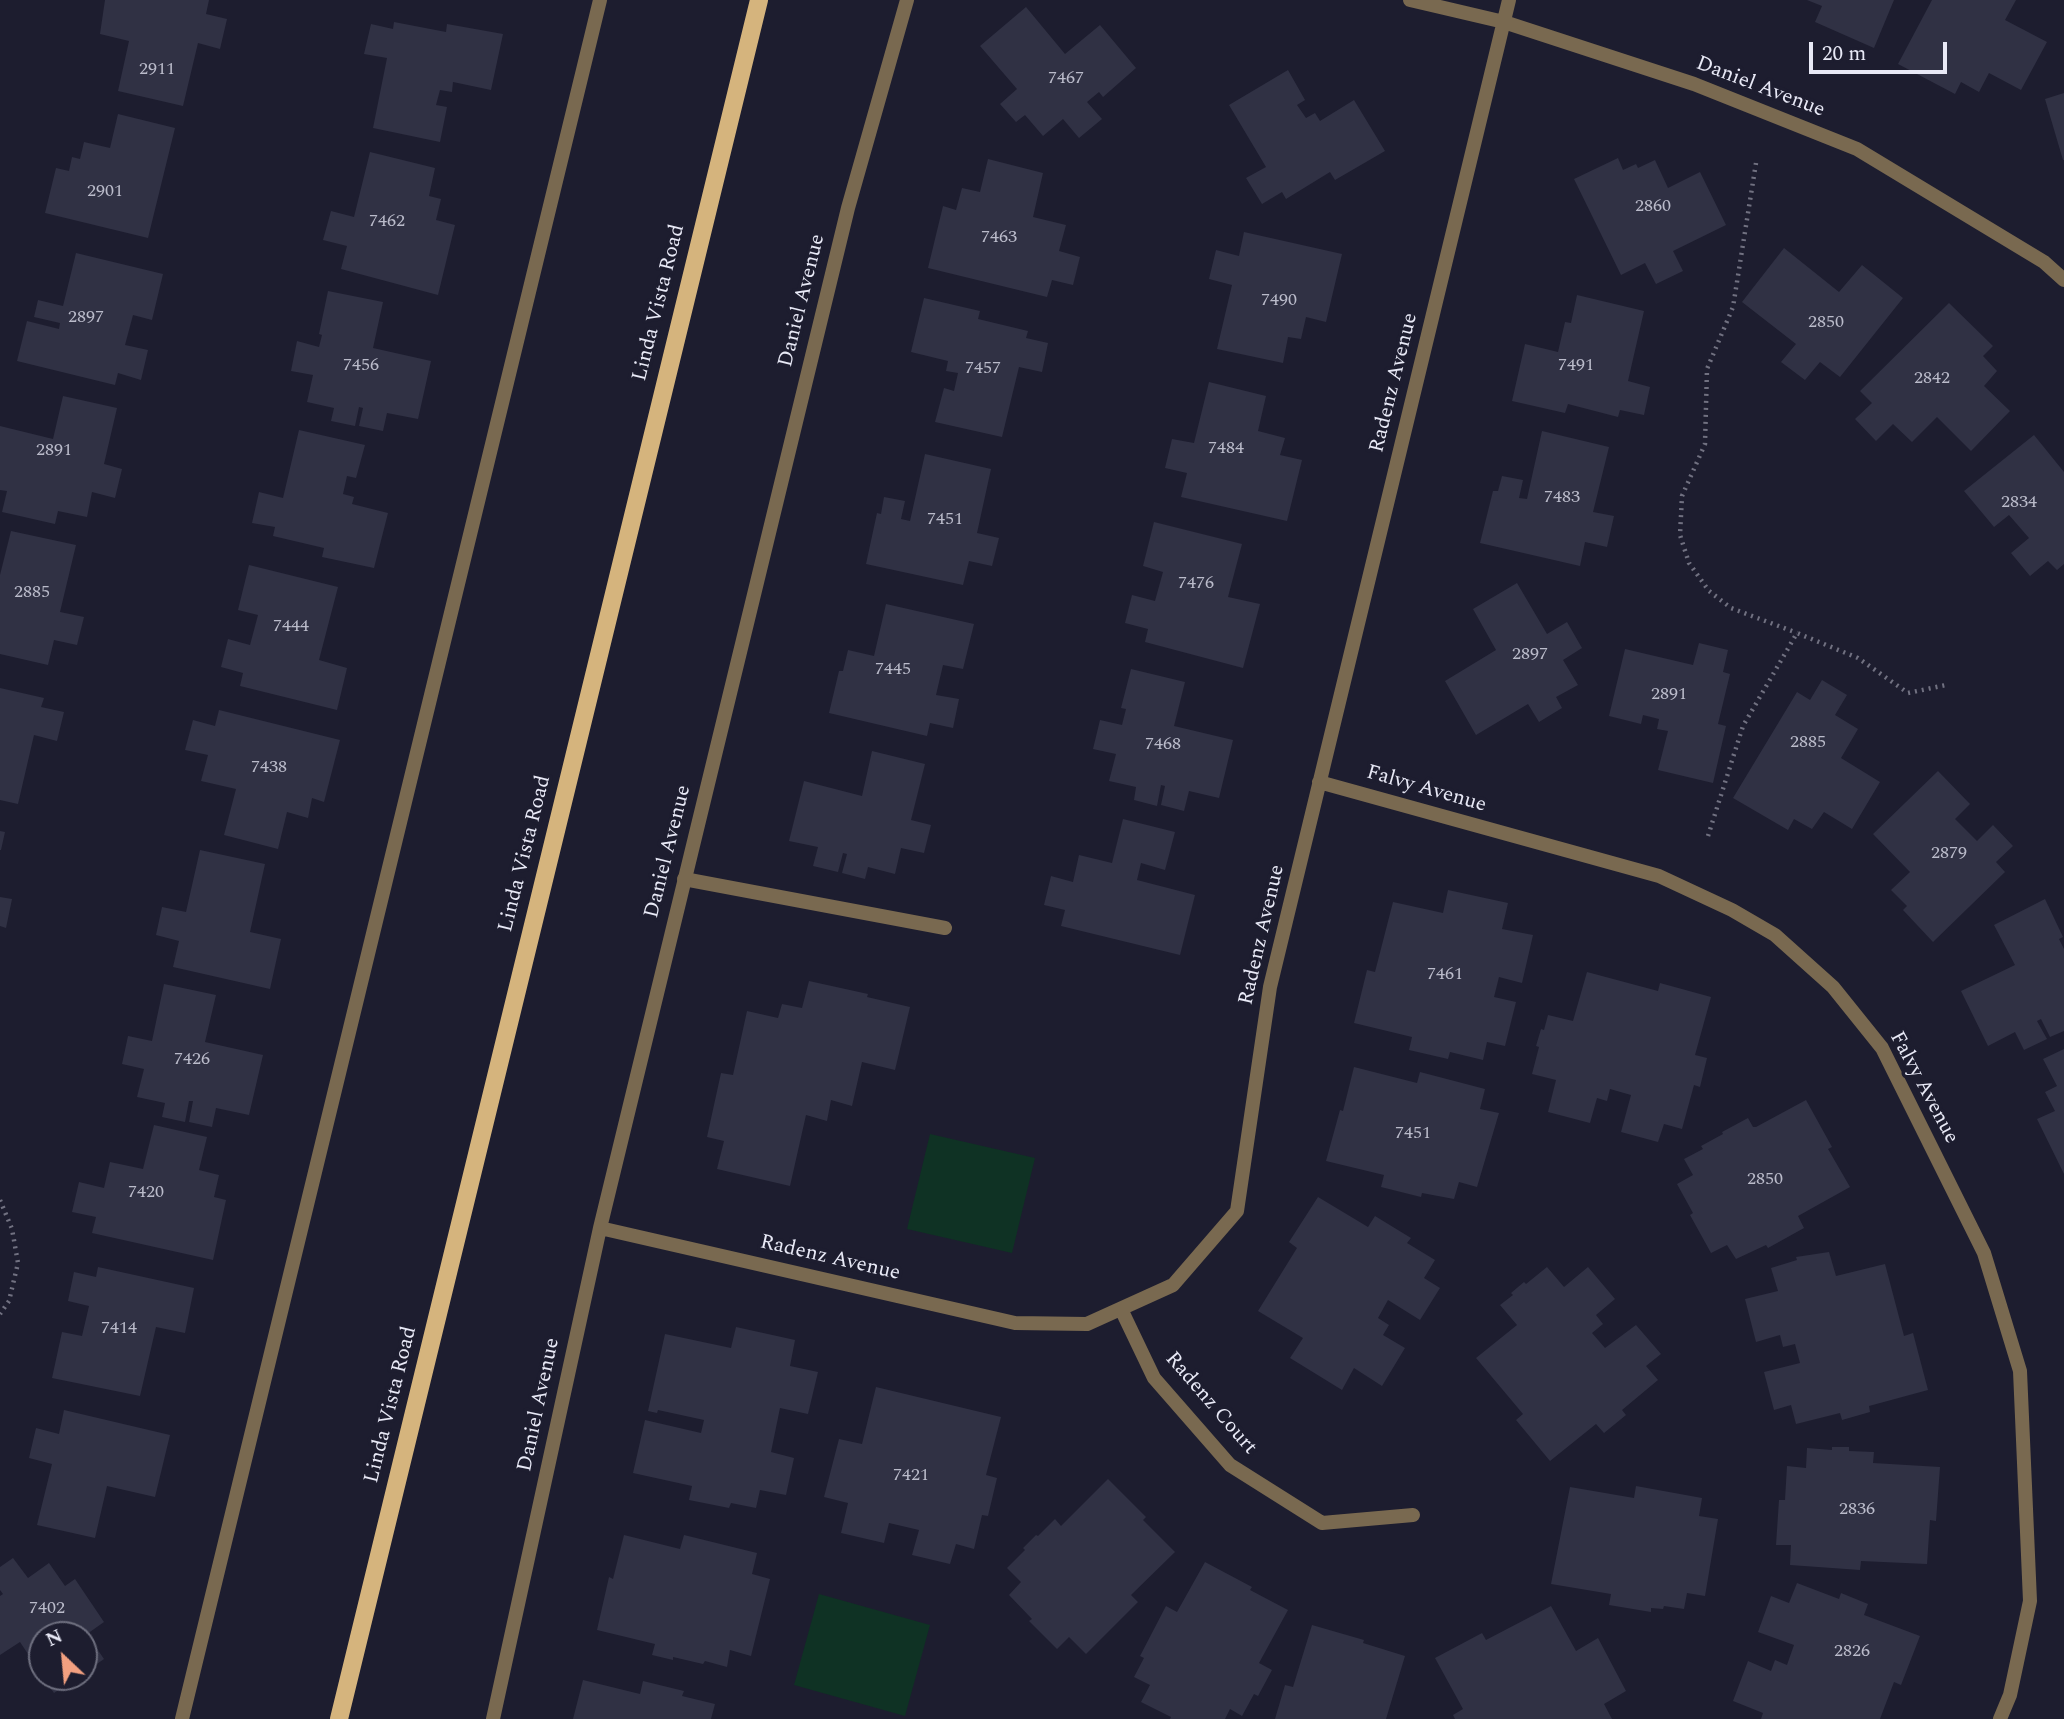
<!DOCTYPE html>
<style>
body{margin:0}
#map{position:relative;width:2064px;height:1719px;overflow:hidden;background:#1d1d2f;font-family:Spectral,serif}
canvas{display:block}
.north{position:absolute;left:28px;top:1621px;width:70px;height:70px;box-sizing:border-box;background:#1d1d2f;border:2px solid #6e6f7f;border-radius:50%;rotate:334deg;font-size:19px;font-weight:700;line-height:28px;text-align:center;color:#e8e9f6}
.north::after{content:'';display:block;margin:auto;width:24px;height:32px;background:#f2a080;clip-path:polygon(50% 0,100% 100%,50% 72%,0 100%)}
.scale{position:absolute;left:1809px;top:42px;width:138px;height:32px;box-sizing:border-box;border:4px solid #e8e9f6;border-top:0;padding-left:9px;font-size:21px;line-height:24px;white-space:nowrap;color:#e8e9f6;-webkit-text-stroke:5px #1d1d2f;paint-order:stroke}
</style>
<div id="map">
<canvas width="2064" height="1719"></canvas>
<div class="north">N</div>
<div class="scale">20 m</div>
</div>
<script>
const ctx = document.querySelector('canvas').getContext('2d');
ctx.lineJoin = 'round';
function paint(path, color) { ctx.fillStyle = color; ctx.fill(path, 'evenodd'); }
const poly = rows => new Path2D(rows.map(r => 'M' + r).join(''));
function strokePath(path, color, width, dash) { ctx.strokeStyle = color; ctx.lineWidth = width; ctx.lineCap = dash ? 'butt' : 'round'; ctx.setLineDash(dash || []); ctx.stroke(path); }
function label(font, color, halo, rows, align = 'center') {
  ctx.font = font + ' Spectral,serif'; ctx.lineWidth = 7; ctx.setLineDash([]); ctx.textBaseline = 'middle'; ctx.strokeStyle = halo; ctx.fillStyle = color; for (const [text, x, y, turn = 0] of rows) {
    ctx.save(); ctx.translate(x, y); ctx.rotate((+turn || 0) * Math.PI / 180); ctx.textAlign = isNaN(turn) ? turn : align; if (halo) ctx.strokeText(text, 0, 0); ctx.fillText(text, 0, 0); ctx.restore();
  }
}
const green = poly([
 [930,1134,1035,1158,1012,1253,907,1229],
 [819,1594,930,1625,905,1716,794,1685]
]);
const building = poly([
 [105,0,209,0,206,14,227,19,220,49,198,43,183,106,118,91,129,41,100,34],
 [1807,0,1894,0,1874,48,1815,22,1822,6],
 [1932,0,2016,0,2005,20,2047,42,2021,90,1989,73,1979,92,1961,82,1955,94,1898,64],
 [1026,7,1065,54,1100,25,1136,68,1103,97,1099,92,1087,102,1102,119,1079,138,1063,119,1043,136,1025,115,1016,122,1000,104,1017,89,980,46],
 [394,22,446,32,447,24,503,34,491,90,453,82,452,92,440,90,436,105,447,107,440,142,373,128,387,58,364,54,371,24,393,29],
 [1288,70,1305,100,1297,105,1306,118,1315,113,1320,121,1354,100,1385,151,1335,180,1330,172,1286,199,1282,192,1262,204,1246,178,1266,167,1229,105],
 [2064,93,2064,160,2063,160,2045,99],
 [118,114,175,128,148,238,45,213,56,168,69,171,72,157,80,159,84,142,110,148],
 [370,152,435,168,429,196,441,199,436,220,455,225,438,295,341,269,347,246,323,240,331,211,354,217],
 [1618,158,1623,170,1636,164,1638,168,1655,160,1668,188,1700,172,1726,225,1673,251,1683,271,1656,284,1645,263,1621,275,1574,179],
 [988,159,1043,173,1033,217,1066,225,1059,251,1080,257,1073,285,1052,280,1047,297,928,268,943,206,956,210,962,188,980,192],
 [1244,232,1342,254,1326,322,1306,317,1301,339,1288,337,1283,363,1217,349,1232,285,1209,279,1216,250,1239,256],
 [1784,248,1839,292,1862,265,1903,298,1840,377,1820,362,1805,380,1781,362,1796,344,1742,302],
 [76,253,163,274,152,320,133,315,125,345,148,350,141,380,118,373,115,385,17,361,27,321,59,329,60,323,34,317,38,300,63,306],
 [328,291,383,302,373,348,431,361,418,419,387,413,383,431,359,426,363,408,359,407,355,426,331,421,334,408,307,402,313,375,291,371,297,341,319,347,322,335,319,334],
 [1577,295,1644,311,1628,381,1650,387,1644,415,1620,410,1618,417,1568,404,1565,413,1512,401,1525,344,1558,352,1565,322,1571,323],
 [924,298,980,311,978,319,1028,331,1026,338,1048,343,1042,372,1019,367,1002,437,935,422,944,388,954,391,958,373,946,371,948,361,911,352],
 [1949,303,1993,346,1983,356,1997,371,1984,386,2010,411,1971,451,1937,417,1912,442,1893,424,1876,441,1855,419,1872,403,1860,391],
 [1209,382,1266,396,1258,431,1285,438,1280,455,1302,460,1287,521,1181,497,1187,473,1165,468,1172,439,1194,443],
 [63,396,117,408,104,464,122,469,115,498,92,492,87,517,58,511,55,524,2,512,7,491,0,490,0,426,53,439],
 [299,430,365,445,356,478,347,476,343,494,354,497,352,504,388,513,374,568,322,557,324,548,273,536,275,527,252,523,259,492,283,498],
 [1542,431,1609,447,1593,512,1614,516,1607,547,1585,542,1580,566,1480,543,1493,491,1498,491,1502,476,1523,480,1519,498,1527,499],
 [2034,435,2064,472,2064,564,2057,570,2048,561,2030,576,2011,553,2029,538,2009,515,1994,527,1964,491],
 [925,454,991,469,977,533,999,538,992,566,969,561,963,585,866,564,877,513,881,514,884,497,905,501,901,519,910,521],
 [1154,522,1242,544,1228,597,1260,604,1243,668,1145,642,1148,629,1125,623,1132,595,1155,601,1163,572,1143,566],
 [11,531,76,545,60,612,84,617,77,645,54,640,48,665,0,654,0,575],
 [249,565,338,587,319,660,347,668,337,710,240,686,243,673,221,667,228,639,250,645,258,615,238,610],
 [1517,583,1547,634,1567,622,1582,648,1563,660,1578,685,1556,697,1562,708,1539,722,1528,704,1476,735,1445,681,1496,650,1473,609],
 [886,604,974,624,963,669,943,665,936,695,959,699,953,728,930,723,927,736,829,713,839,671,843,671,848,650,874,656],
 [1699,643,1728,650,1723,672,1730,674,1718,724,1726,726,1713,783,1658,770,1668,731,1657,729,1659,719,1643,715,1641,724,1609,716,1625,649,1693,665],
 [1131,669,1185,682,1174,726,1233,740,1219,798,1189,791,1184,811,1161,805,1165,786,1161,785,1157,806,1134,800,1136,787,1109,781,1116,754,1093,749,1100,720,1122,725,1126,709,1121,708],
 [1822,680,1847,695,1835,715,1858,729,1841,758,1880,782,1852,829,1824,812,1812,829,1794,819,1788,830,1733,798,1797,692,1810,700],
 [0,688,44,698,41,707,64,712,57,741,34,735,18,804,0,800],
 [219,710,340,740,324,802,312,798,308,818,287,812,278,849,224,835,236,789,201,781,208,755,185,750,193,720,215,726],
 [872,751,925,764,911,820,931,825,924,853,901,848,895,874,868,867,865,879,842,873,847,854,843,853,838,872,813,866,818,847,789,841,804,781,862,796],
 [1938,771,1970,804,1955,819,1977,841,1993,825,2013,846,1996,862,2005,872,1933,942,1903,910,1907,906,1891,890,1910,872,1873,834],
 [1123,819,1175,832,1165,870,1141,863,1137,880,1195,895,1180,955,1061,926,1065,910,1044,905,1051,876,1073,882,1079,855,1112,863],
 [0,831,5,832,1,850,0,850],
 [200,850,265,864,250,932,281,939,270,989,173,967,179,941,156,935,162,907,186,912],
 [1448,890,1508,903,1502,929,1533,935,1522,983,1499,977,1494,997,1516,1002,1505,1046,1487,1042,1483,1060,1450,1052,1448,1059,1409,1050,1412,1037,1354,1023,1367,970,1375,972,1393,902,1443,913],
 [0,897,12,899,6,928,0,926],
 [2045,899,2063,937,2059,939,2064,949,2064,1031,2050,1037,2041,1019,2037,1021,2047,1039,2024,1050,2015,1032,1988,1046,1961,991,2015,965,1994,925],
 [1587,972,1658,991,1660,983,1711,997,1695,1055,1707,1058,1700,1087,1694,1085,1682,1129,1664,1124,1658,1142,1621,1132,1631,1095,1610,1089,1607,1101,1597,1098,1590,1123,1548,1112,1556,1080,1532,1074,1539,1047,1536,1046,1541,1029,1544,1030,1548,1015,1573,1021],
 [809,981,868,994,867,997,910,1007,895,1070,862,1062,852,1106,831,1100,827,1121,806,1115,790,1186,717,1169,724,1141,707,1137,721,1073,733,1075,747,1011,778,1018,782,1004,802,1008],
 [164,984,216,995,205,1042,263,1055,249,1115,216,1108,212,1127,189,1122,193,1101,189,1101,185,1122,162,1117,165,1103,137,1097,144,1069,122,1064,128,1036,152,1041],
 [2064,1049,2064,1174,2037,1119,2055,1111,2045,1092,2057,1086,2043,1059],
 [1354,1067,1417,1083,1420,1072,1485,1089,1480,1109,1499,1113,1477,1187,1459,1182,1454,1199,1422,1193,1421,1197,1381,1187,1384,1175,1326,1161,1340,1110,1343,1111],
 [1806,1100,1832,1147,1828,1149,1850,1187,1798,1216,1804,1228,1768,1248,1766,1245,1736,1259,1727,1245,1711,1253,1690,1215,1693,1213,1677,1184,1693,1175,1684,1159,1703,1149,1701,1146,1723,1134,1722,1132,1748,1118,1753,1127,1756,1127],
 [154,1125,207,1137,199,1170,219,1175,214,1197,226,1200,213,1260,92,1233,96,1217,72,1212,79,1182,104,1188,110,1162,143,1169],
 [1318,1197,1368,1227,1375,1216,1411,1238,1407,1243,1435,1260,1424,1278,1440,1288,1420,1320,1388,1300,1378,1318,1389,1325,1383,1335,1405,1348,1382,1386,1354,1368,1342,1390,1290,1358,1303,1338,1258,1311,1297,1248,1289,1242],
 [1829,1252,1836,1276,1885,1264,1904,1336,1913,1333,1928,1390,1869,1406,1870,1412,1842,1420,1840,1413,1796,1424,1791,1405,1774,1410,1764,1372,1800,1363,1795,1344,1783,1347,1780,1335,1756,1342,1745,1299,1778,1291,1771,1268,1797,1260,1796,1257],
 [98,1267,194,1288,185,1333,156,1327,140,1396,52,1378,62,1332,82,1336,89,1306,68,1301,74,1272,96,1277],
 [1547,1267,1564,1287,1588,1267,1615,1299,1596,1315,1603,1324,1592,1333,1605,1348,1636,1325,1661,1354,1646,1366,1658,1380,1622,1410,1626,1415,1604,1433,1596,1424,1550,1461,1516,1420,1523,1414,1476,1358,1517,1325,1500,1305,1513,1295,1511,1293,1524,1282,1526,1284],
 [736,1327,795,1340,790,1366,818,1372,808,1414,780,1408,771,1452,794,1458,786,1495,760,1490,756,1508,731,1503,729,1508,689,1500,692,1486,633,1473,645,1420,701,1433,704,1420,658,1410,657,1413,648,1411,665,1334,731,1348],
 [876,1387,1001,1417,986,1475,997,1478,988,1516,982,1515,974,1549,956,1544,950,1564,912,1555,919,1530,889,1523,884,1543,841,1533,848,1503,824,1497,839,1439,862,1444],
 [64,1410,170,1435,155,1497,107,1486,95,1538,37,1525,52,1464,29,1458,36,1428,59,1434],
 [1832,1447,1849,1447,1849,1451,1874,1452,1873,1463,1940,1467,1936,1521,1930,1520,1927,1564,1861,1561,1860,1570,1790,1565,1791,1545,1776,1545,1779,1500,1785,1500,1787,1466,1806,1468,1807,1448,1832,1450],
 [1108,1479,1146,1517,1143,1520,1175,1552,1131,1595,1138,1602,1086,1654,1069,1637,1057,1649,1029,1621,1032,1619,1009,1595,1021,1582,1007,1568,1025,1550,1023,1548,1036,1535,1038,1536,1055,1519,1061,1526],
 [1636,1486,1702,1498,1699,1516,1718,1519,1705,1596,1687,1593,1684,1609,1664,1606,1663,1609,1651,1608,1651,1612,1609,1605,1611,1594,1551,1584,1570,1487,1634,1498],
 [624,1535,680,1549,684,1535,757,1553,752,1574,770,1579,751,1656,730,1650,727,1667,705,1661,703,1664,673,1657,673,1660,652,1655,655,1644,597,1630,609,1577,613,1579],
 [13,1558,28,1578,49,1563,65,1586,75,1579,104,1622,87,1634,104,1659,84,1673,84,1635,42,1635,42,1675,20,1642,0,1655,0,1596,3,1594,0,1590,0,1567],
 [1205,1562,1252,1587,1250,1590,1288,1610,1259,1663,1272,1670,1258,1696,1254,1694,1242,1716,1230,1709,1225,1719,1170,1719,1171,1717,1141,1702,1150,1685,1134,1677,1144,1658,1140,1656,1166,1606,1177,1612],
 [1797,1583,1839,1599,1841,1593,1868,1604,1864,1615,1920,1636,1901,1685,1894,1682,1880,1719,1761,1719,1763,1713,1733,1701,1748,1661,1771,1671,1775,1660,1787,1665,1794,1645,1758,1632,1771,1596,1789,1603],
 [1551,1606,1576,1651,1598,1638,1626,1691,1604,1704,1612,1719,1455,1719,1453,1715,1463,1709,1435,1658,1482,1633,1486,1640],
 [1312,1625,1364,1640,1363,1643,1405,1656,1386,1719,1275,1719,1285,1685,1293,1687],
 [43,1677,78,1677,54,1693],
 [583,1680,640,1694,643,1681,684,1691,682,1696,715,1704,711,1719,573,1719]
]);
const path = poly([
 [1756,163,1733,307,1707,369,1705,444,1682,496,1680,535,1689,563,1709,591,1731,608,1797,633],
 [1708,836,1743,726,1797,633,1858,658,1908,693,1946,685],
 [0,1200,12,1229,18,1263,9,1301,0,1314]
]);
const service = poly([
 [684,879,945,928]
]);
const minor = poly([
 [1410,0,1504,22,1694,84,1857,149,2044,262,2064,280],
 [1319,782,1659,876,1732,910,1775,935,1833,987,1882,1048,1984,1253,2020,1371,2030,1601,2010,1695,2000,1719],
 [600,1228,1015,1323,1087,1324,1173,1285,1237,1211,1270,987,1509,0],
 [1121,1309,1154,1378,1230,1465,1322,1523,1413,1515],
 [182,1719,600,0],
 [493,1719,600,1228,848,208,907,0]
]);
const primary = poly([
 [339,1719,759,0]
]);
const numberNames = [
 ["2911",157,70],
 ["7467",1066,79],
 ["2901",105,192],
 ["2860",1653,207],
 ["7462",387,222],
 ["7463",999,238],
 ["7490",1279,301],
 ["2897",86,318],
 ["2850",1826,323],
 ["7456",361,366],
 ["7491",1576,366],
 ["7457",983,369],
 ["2842",1932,379],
 ["7484",1226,449],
 ["2891",54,451],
 ["7483",1562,498],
 ["2834",2019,503],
 ["7451",945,520],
 ["7476",1196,584],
 ["2885",32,593],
 ["7444",291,627],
 ["2897",1530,655],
 ["7445",893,670],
 ["2891",1669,695],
 ["2885",1808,743],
 ["7468",1163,745],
 ["7438",269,768],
 ["2879",1949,854],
 ["7461",1445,975],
 ["7426",192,1060],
 ["7451",1413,1134],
 ["2850",1765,1180],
 ["7420",146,1193],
 ["7414",119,1329],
 ["7421",911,1476],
 ["2836",1857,1510],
 ["7402",47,1609],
 ["2826",1852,1652]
];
const streetNames = [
 ["Daniel Avenue",1760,88,21],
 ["Daniel Avenue",803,301,-76],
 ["Linda Vista Road",660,303,-76],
 ["Radenz Avenue",1395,383,-76],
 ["Falvy Avenue",1426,790,16],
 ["Daniel Avenue",669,852,-76],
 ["Linda Vista Road",526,854,-76],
 ["Radenz Avenue",1263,935,-77],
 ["Falvy Avenue",1923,1088,62],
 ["Radenz Avenue",830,1259,13],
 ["Radenz Court",1210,1404,49],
 ["Linda Vista Road",392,1405,-76],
 ["Daniel Avenue",540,1405,-78]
];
paint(green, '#0f3224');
paint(building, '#303144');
strokePath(path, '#717181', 4.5, [2, 5]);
strokePath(service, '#796950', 14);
strokePath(minor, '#796950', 14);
strokePath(primary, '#d5b47d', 18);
label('18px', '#babbca', null, numberNames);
label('21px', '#e8e9f6', '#1d1d2f', streetNames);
</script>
